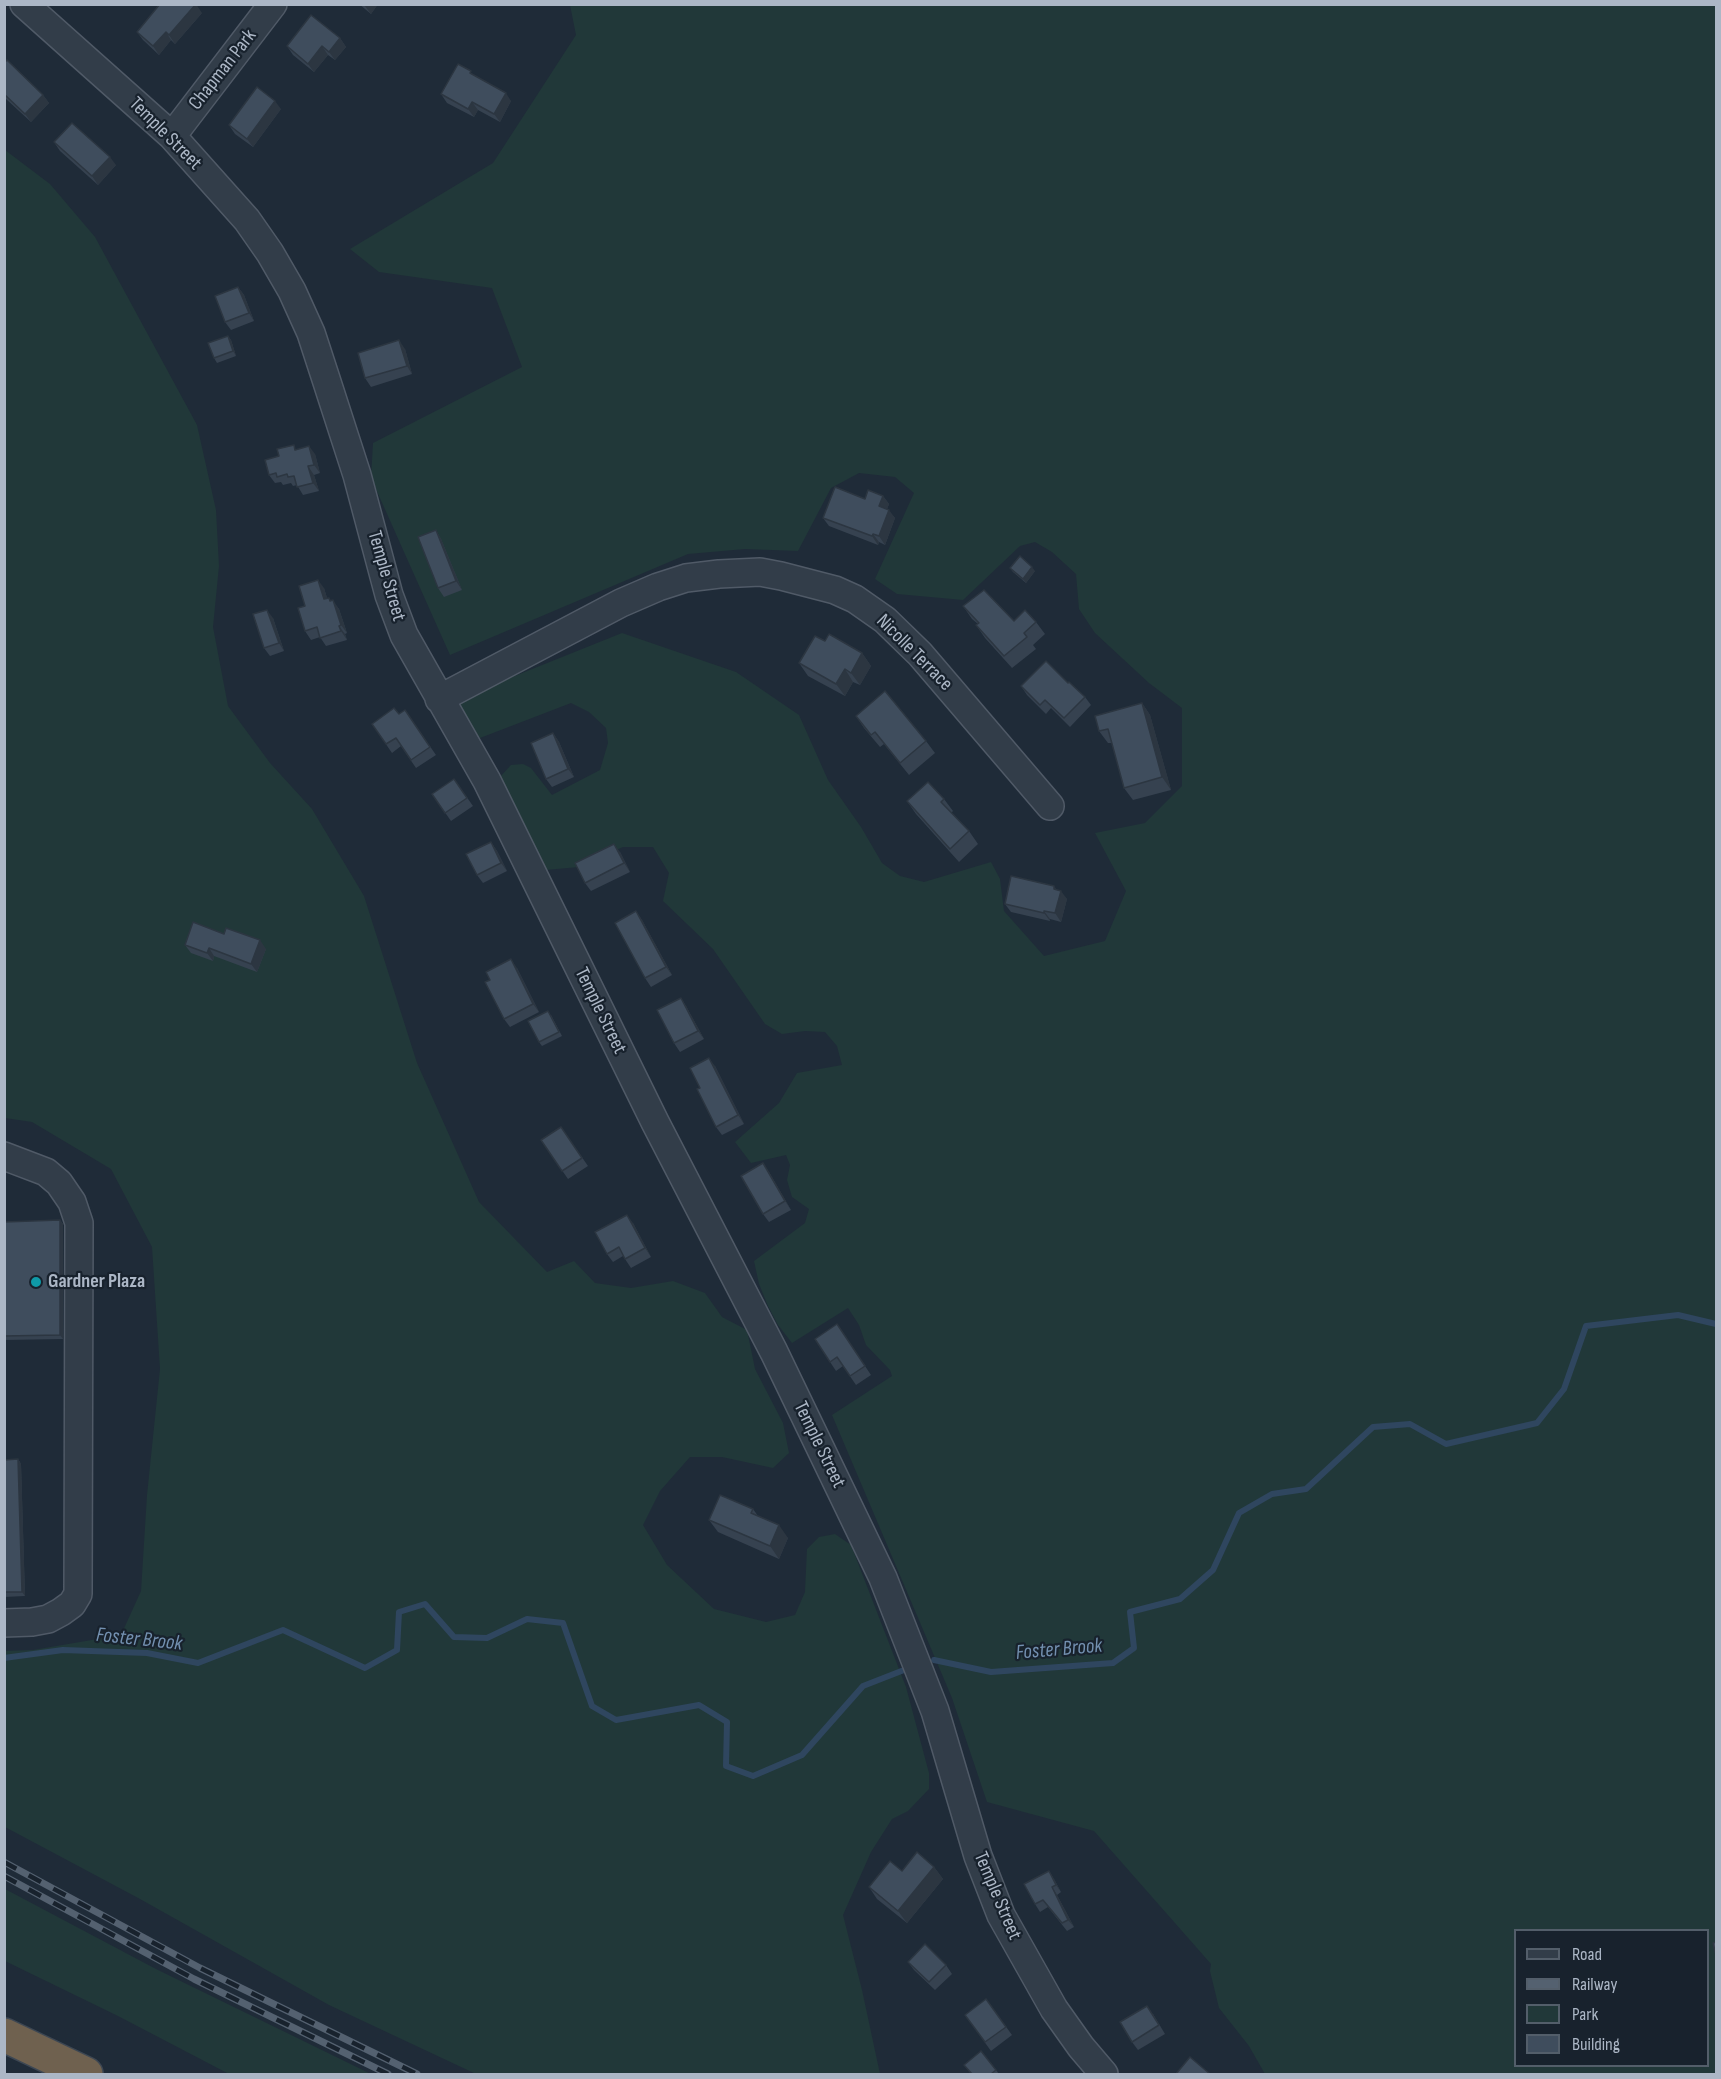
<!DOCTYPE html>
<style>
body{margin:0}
#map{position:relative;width:1721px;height:2079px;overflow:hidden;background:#1f2b38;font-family:"Sofia Sans Condensed",sans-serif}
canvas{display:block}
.frame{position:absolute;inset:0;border:6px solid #acb7c6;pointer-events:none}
.legend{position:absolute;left:1514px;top:1929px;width:195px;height:138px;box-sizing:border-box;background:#18222d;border:2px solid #535e6a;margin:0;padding:8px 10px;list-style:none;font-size:18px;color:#acb7c6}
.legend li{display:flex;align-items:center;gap:12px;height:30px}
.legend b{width:30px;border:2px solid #535e6a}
</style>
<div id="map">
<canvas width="1721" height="2079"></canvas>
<div class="frame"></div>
<ul class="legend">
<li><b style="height:8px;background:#323d49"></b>Road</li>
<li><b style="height:8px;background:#546170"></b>Railway</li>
<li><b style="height:16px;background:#213839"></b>Park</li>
<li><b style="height:16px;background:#3f4d5d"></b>Building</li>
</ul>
</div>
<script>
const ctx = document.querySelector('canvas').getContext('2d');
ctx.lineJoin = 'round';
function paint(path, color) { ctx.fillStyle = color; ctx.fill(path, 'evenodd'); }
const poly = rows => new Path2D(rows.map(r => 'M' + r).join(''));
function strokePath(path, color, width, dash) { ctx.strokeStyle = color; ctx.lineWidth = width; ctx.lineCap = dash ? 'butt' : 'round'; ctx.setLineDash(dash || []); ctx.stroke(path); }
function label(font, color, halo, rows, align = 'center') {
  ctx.font = font + ' "Sofia Sans Condensed",sans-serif'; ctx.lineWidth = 4.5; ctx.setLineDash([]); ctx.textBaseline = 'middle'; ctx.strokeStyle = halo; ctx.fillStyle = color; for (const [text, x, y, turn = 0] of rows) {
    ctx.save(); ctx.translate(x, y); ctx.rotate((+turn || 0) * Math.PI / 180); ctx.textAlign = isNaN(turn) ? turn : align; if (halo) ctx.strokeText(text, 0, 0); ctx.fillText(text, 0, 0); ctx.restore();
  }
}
const green = poly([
 [570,5,1716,5,1716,2074,1265,2074,1249,2046,1219,2008,1210,1971,1211,1964,1094,1831,987,1802,952,1698,832,1415,892,1376,890,1370,866,1345,859,1325,848,1308,792,1343,778,1325,768,1306,759,1284,754,1261,805,1223,809,1209,792,1197,787,1180,790,1165,786,1155,751,1163,735,1142,779,1103,797,1073,842,1065,837,1046,825,1032,805,1031,782,1034,765,1024,713,949,663,901,669,873,653,847,623,847,579,867,534,871,499,778,511,765,523,764,531,768,552,795,600,770,608,743,606,728,589,712,571,703,480,738,455,700,622,633,736,672,799,715,828,780,861,827,882,863,900,876,924,882,991,862,1000,879,1004,911,1044,956,1105,941,1126,891,1095,833,1145,823,1182,786,1182,708,1149,683,1095,633,1079,609,1076,574,1052,552,1035,542,1020,546,963,600,897,594,875,579,914,493,895,477,859,473,831,488,798,551,745,549,688,554,450,655,371,478,373,443,522,367,492,288,379,272,350,249,493,163,576,35],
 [1516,1930,1708,1930,1708,2066,1516,2066],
 [5,150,50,184,95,237,197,425,216,510,219,566,213,627,228,706,270,763,312,809,364,896,417,1063,479,1202,547,1272,574,1261,595,1283,631,1288,673,1281,705,1293,722,1317,747,1330,755,1369,783,1423,789,1453,773,1468,722,1457,690,1457,660,1491,643,1525,667,1565,714,1609,766,1622,795,1615,805,1592,807,1549,819,1537,835,1534,851,1545,906,1687,929,1773,929,1789,908,1811,892,1819,871,1852,843,1915,862,1990,880,2074,476,2074,329,2005,140,1899,5,1827,5,1651,33,1650,121,1635,141,1591,147,1495,160,1369,152,1247,111,1169,32,1122,5,1118],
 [5,1889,156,1969,371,2074,229,2074,118,2016,5,1961]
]);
const stream = poly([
 [4,1658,63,1650,147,1653,198,1663,283,1630,365,1668,397,1650,399,1612,425,1604,454,1637,487,1638,527,1619,563,1623,592,1706,616,1720,699,1705,727,1722,726,1766,753,1776,802,1755,863,1686,904,1670],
 [934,1660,991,1672,1113,1663,1134,1648,1130,1612,1180,1599,1213,1570,1239,1513,1272,1494,1306,1489,1373,1427,1410,1424,1446,1444,1537,1423,1564,1389,1586,1326,1678,1315,1716,1324]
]);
const minor = poly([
 [24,4,172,136,247,220,270,253,292,291,311,333,326,379,357,475,389,595,404,635,487,781,655,1122,774,1352,883,1578,935,1711,978,1856,1001,1915,1054,2009,1081,2047,1104,2074],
 [172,136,273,4],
 [439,699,621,603,658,587,686,578,719,574,760,572,781,576,835,590,855,599,885,620,920,654,1050,806],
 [4,1156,46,1172,59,1183,72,1202,79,1223,78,1594,72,1604,61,1612,48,1619,32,1622,4,1623]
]);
const highway = poly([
 [4,2035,86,2074]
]);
const rail = poly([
 [4,1862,200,1968,417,2074],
 [4,1876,194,1979,388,2074]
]);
const wall = poly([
 [359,4,378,4,371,14],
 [202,13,175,44,171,40,159,55,143,40,137,32],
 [340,38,346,47,335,60,328,55,314,72,293,55,287,46],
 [4,63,43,95,49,103,31,122,6,99,4,101],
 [474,75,511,101,500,122,478,110,474,117,447,103,441,94],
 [281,109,253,147,235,134,229,125],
 [54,142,116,165,98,185,60,151],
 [238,287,244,295,254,321,231,330,225,322],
 [228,336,231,340,236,356,217,363,214,358],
 [405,349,412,374,371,387,365,378],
 [297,449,315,454,320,473,314,475,319,491,303,495,297,485,293,486,291,483,283,485,281,482,275,483,269,475,279,456],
 [883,496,889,504,887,509,895,518,885,545,879,542,878,545,829,526,823,518,865,499],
 [436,530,441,539,462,590,444,597,438,588],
 [1010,568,1035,571,1026,583,1013,572],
 [324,588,327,598,332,601,339,609,347,633,345,634,347,640,326,646,320,637,311,640,305,631,305,606],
 [963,606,1014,621,1036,622,1045,634,1033,645,1036,649,1012,668,985,638,976,625,978,624,972,619],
 [273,618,284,651,270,656,264,648],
 [825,641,862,653,871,666,860,685,853,682,845,696,808,676,799,663],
 [1068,683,1085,697,1091,705,1070,727,1051,708,1046,714,1027,695,1021,686],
 [1142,703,1150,715,1171,790,1133,800,1124,788,1112,743,1108,743,1099,731],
 [405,710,436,755,416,768,401,746,392,753,372,724,399,714],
 [856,716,926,741,935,753,909,775,884,744,880,747,864,728],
 [553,733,559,742,574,777,552,787,546,779],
 [454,779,473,806,451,821,432,794],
 [944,799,953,811,951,813,969,831,978,844,959,862,916,814,907,801],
 [491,842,497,851,507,871,483,883,477,875],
 [620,852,630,872,591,891,585,883],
 [1057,890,1067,899,1061,922,1050,919,1050,921,1011,912,1005,904],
 [636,911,642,920,672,975,651,987,645,978],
 [185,945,266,949,257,972,214,956,213,961,191,953],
 [517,968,539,1012,510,1027,504,1019],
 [681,998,686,1006,704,1039,680,1052,674,1043],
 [551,1015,562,1036,542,1046,539,1042],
 [715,1066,744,1124,722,1135,716,1127,700,1088],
 [561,1127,588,1166,568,1179,541,1140],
 [769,1172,791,1210,769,1222,763,1214],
 [60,1220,63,1224,63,1339,4,1340,4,1222],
 [633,1223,651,1257,631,1268,623,1256,613,1262,607,1254],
 [837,1324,871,1375,856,1385,843,1366,836,1371,815,1339],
 [18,1459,21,1464,25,1596,4,1597,4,1460],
 [753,1509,758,1516,788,1538,779,1559,718,1532,709,1520],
 [934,1867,943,1879,907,1923,877,1899,869,1887,902,1871],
 [1049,1871,1054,1879,1061,1892,1057,1895,1074,1927,1067,1931,1048,1907,1040,1912,1035,1904],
 [908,1962,946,1965,952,1974,935,1990,914,1970],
 [986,1999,1012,2035,991,2051,965,2015],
 [1153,2014,1165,2034,1138,2050,1132,2042],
 [964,2065,996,2070,999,2074,971,2074]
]);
const shadedWall = poly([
 [196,4,202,13,175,44,169,35],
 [366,4,378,4,371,14,365,6],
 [166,32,171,40,159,55,153,46],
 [340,38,346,47,335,60,329,52],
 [322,46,328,55,314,72,308,64],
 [506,93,511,101,500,122,494,114],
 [43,95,49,103,31,122,25,114],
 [275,101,281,109,253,147,247,139],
 [472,102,478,110,474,117,468,109],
 [110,157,116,165,98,185,92,176],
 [238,287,244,295,254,321,249,313],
 [228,336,231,340,236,356,233,351],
 [399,340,405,349,412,374,407,366],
 [309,446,315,454,320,473,314,465],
 [308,466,314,475,319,491,313,483],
 [883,496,889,504,885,515,879,506],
 [889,510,895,518,885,545,879,536],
 [436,530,441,539,462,590,456,581],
 [873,534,879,542,878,545,872,536],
 [1032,567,1035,571,1026,583,1023,579],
 [318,580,324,588,330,608,324,599],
 [329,598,335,605,333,600,339,609,347,633,341,625],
 [267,610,273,618,284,651,279,643],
 [339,626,345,634,347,640,341,631],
 [862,653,871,666,860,685,851,673],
 [845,669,853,682,845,696,836,684],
 [1142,703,1150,715,1171,790,1162,777],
 [553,733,559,742,574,777,568,769],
 [491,842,497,851,507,871,501,863],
 [614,844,620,852,630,872,624,863],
 [1054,886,1060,894,1061,891,1067,899,1061,922,1055,913,1054,889],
 [636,911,642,920,672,975,666,967],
 [1044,911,1050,919,1050,921,1044,913],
 [260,940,266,949,257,972,251,964],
 [209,948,214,956,213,961,207,953],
 [511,959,517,968,539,1012,533,1004],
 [681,998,686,1006,704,1039,698,1031],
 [709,1058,715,1066,744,1124,738,1115],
 [763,1163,769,1172,791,1210,785,1201],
 [627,1215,633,1223,651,1257,645,1248],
 [60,1220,63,1224,63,1339,60,1335],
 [18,1459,21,1464,25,1596,22,1592],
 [779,1525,788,1538,779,1559,770,1546],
 [934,1867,943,1879,907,1923,898,1911],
 [1049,1871,1054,1879,1061,1892,1056,1885],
 [1052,1887,1057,1895,1074,1927,1068,1920]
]);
const building = poly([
 [160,4,196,4,169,35,166,32,153,46,137,32,160,4],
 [311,15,340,38,329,52,322,46,308,64,287,46,311,15],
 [7,60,43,95,25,114,4,94,4,63,7,60],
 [458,64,471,71,470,73,506,93,494,114,472,102,468,109,441,94,458,64],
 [257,87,275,101,247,139,229,125,257,87],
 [72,123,110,157,92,176,54,142,72,123],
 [238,287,249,313,225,322,215,296,238,287],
 [228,336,233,351,214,358,208,343,228,336],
 [399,340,407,366,365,378,358,353,399,340],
 [294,445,295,450,309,446,314,465,308,466,313,483,297,487,294,476,288,477,287,474,277,477,276,473,269,475,265,460,279,456,277,449,294,445],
 [835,487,865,499,868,490,883,496,879,506,889,510,879,536,873,534,872,536,823,518,835,487],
 [436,530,456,581,438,588,418,537,436,530],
 [1020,556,1032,567,1023,579,1010,568,1020,556],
 [318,580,324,599,329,598,330,601,333,600,341,625,339,626,341,631,320,638,317,627,305,631,298,608,305,606,299,586,318,580],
 [984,590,1014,621,1025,610,1036,622,1024,633,1027,637,1004,656,976,625,979,623,963,606,984,590],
 [267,610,279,643,264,648,253,614,267,610],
 [829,634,862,653,851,673,845,669,836,684,799,663,815,636,825,641,829,634],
 [1046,661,1068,683,1069,682,1085,697,1064,718,1045,700,1040,705,1021,686,1046,661],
 [885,691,926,741,900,763,875,732,871,735,856,716,885,691],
 [1142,703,1162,777,1124,788,1108,729,1099,731,1095,716,1142,703],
 [394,708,399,714,405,710,430,747,411,760,396,738,386,744,372,724,394,708],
 [553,733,568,769,546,779,531,743,553,733],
 [454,779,467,798,445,813,432,794,454,779],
 [928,782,944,799,941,802,969,831,950,849,907,801,928,782],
 [491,842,501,863,477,875,466,854,491,842],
 [614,844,624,863,585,883,575,863,614,844],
 [1011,876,1054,886,1054,889,1061,891,1055,913,1044,911,1044,913,1005,904,1011,876],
 [636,911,666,967,645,978,615,923,636,911],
 [193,922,224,934,226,928,260,940,251,964,209,948,207,953,185,945,193,922],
 [511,959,533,1004,504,1019,485,982,490,980,486,972,511,959],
 [681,998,698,1031,674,1043,657,1010,681,998],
 [548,1011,559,1032,539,1042,528,1021,548,1011],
 [709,1058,738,1115,716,1127,697,1089,700,1088,690,1068,709,1058],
 [561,1127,582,1158,562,1171,541,1140,561,1127],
 [763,1163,785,1201,763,1214,741,1176,763,1163],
 [627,1215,645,1248,625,1259,619,1247,607,1254,595,1232,627,1215],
 [60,1220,60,1335,4,1336,4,1222,60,1220],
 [837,1324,865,1366,850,1376,837,1357,830,1362,815,1339,837,1324],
 [18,1459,22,1592,4,1592,4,1460,18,1459],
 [720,1495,753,1509,751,1513,779,1525,770,1546,709,1520,720,1495],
 [917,1852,934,1867,898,1911,869,1887,890,1861,902,1871,917,1852],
 [1049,1871,1056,1885,1052,1887,1068,1920,1062,1923,1043,1900,1035,1904,1024,1884,1049,1871],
 [1716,1942,1716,1955,1713,1943,1716,1942],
 [925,1944,946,1965,929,1982,908,1962,925,1944],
 [986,1999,1006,2027,985,2042,965,2015,986,1999],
 [1147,2006,1159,2025,1132,2042,1120,2022,1147,2006],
 [981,2051,996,2070,991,2074,972,2074,964,2065,981,2051],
 [1190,2057,1210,2074,1176,2074,1190,2057]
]);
const markers = [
 [36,1282,6,"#0f9aa8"]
];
const streetNames = [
 ["Chapman Park",223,70,-52],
 ["Temple Street",165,134,45],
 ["Temple Street",386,576,74],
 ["Nicolle Terrace",914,653,45],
 ["Temple Street",600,1011,64],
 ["Temple Street",819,1445,64],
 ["Temple Street",997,1896,67]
];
const poiNames = [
 ["Gardner Plaza",48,1282]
];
const waterNames = [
 ["Foster Brook",139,1640,6],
 ["Foster Brook",1059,1650,-5]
];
paint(green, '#213839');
strokePath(stream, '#2f465f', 6);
strokePath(minor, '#505a67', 30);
strokePath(highway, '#3d4753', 36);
strokePath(minor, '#323d49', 27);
strokePath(highway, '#6f614f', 33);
strokePath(rail, '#546170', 7);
strokePath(rail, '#18222d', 4.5, [14]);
paint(wall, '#364250');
paint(shadedWall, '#2c3641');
paint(building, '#3f4d5d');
strokePath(building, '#2c3641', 1.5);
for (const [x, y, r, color] of markers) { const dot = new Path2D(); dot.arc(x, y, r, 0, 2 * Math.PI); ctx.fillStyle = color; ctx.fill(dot); strokePath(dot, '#18222d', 2); }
label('20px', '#acb7c6', '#18222d', streetNames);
label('bold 20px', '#acb7c6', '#18222d', poiNames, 'left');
label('italic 21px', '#7390b0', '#18222d', waterNames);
</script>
